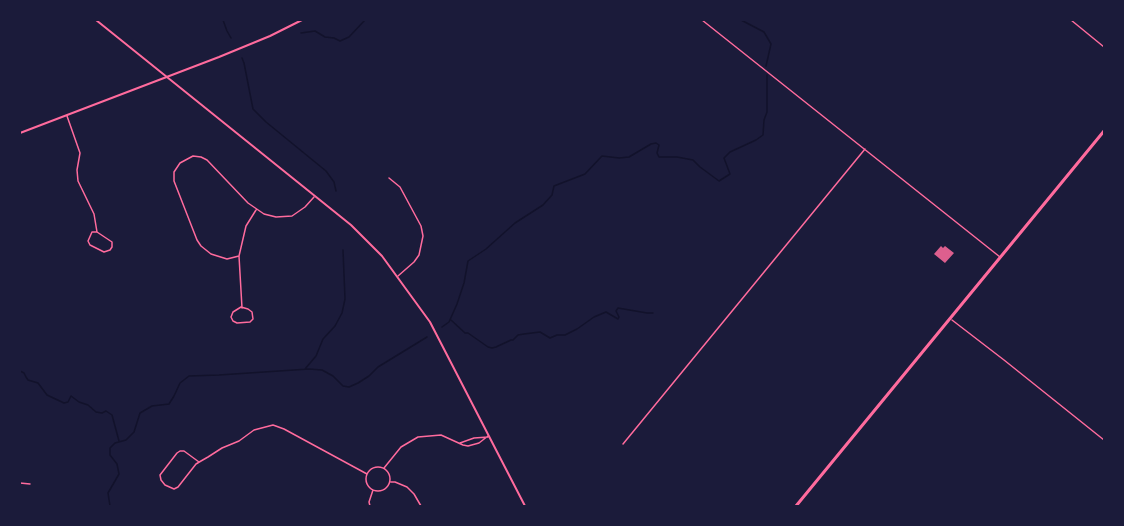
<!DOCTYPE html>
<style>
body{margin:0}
#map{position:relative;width:1124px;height:526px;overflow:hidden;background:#1b1b3a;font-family:"DM Sans",sans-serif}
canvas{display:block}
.frame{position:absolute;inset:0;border:21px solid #1b1b3a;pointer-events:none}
</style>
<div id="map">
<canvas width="1124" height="526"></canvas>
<div class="frame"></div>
</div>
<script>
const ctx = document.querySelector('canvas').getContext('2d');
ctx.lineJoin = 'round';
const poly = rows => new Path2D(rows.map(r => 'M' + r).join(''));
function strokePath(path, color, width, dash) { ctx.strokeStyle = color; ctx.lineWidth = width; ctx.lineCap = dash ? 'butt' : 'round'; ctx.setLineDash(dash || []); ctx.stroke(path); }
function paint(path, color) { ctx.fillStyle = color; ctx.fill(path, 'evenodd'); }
const stream = poly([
 [223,20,227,31,231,38],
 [741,20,764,32,771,44,766,66],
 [301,33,315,31,325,37,334,38,340,41,349,37,365,20],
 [242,58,244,63,253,109,266,122,326,171,334,182,336,191],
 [451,320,465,333,468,333,488,347,492,348,496,347,511,340,513,340,518,335,524,334,540,332,550,338,557,335,565,335,577,329,594,317,606,312,618,319,619,317,616,311,618,308,647,313,653,313],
 [442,327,449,322,457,304,464,283,468,261,486,249,515,223,543,205,552,195,554,186,585,174,602,156,619,158,629,157,651,144,656,143,659,145,657,153,659,157,677,157,693,160,700,167,719,181,730,174,724,158,730,152,756,140,763,135,764,120,767,112,767,75],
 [305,369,316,356,323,339,335,326,342,313,345,299,343,250],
 [20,371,24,373,26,377,28,380,38,383,47,395,64,403,68,402,71,396,79,402,88,405,96,412,102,413,106,411,112,415,119,441],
 [110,506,108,493,119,474,117,464,110,455,110,448,115,443,126,440,134,432,140,413,152,406,169,404,174,396,180,383,189,376,219,375,309,369,322,370,333,376,343,386,349,387,358,383,369,376,378,367,427,337]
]);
const building = poly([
 [941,246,943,248,945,246,954,253,945,263,934,254]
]);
const minor = poly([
 [702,20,1000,257],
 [1071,20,1104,47],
 [67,116,80,153,77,170,78,181,94,214,97,232],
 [389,178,400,187,421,226,423,236,419,255,414,262,398,276],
 [92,232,97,232,112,242,112,247,110,250,104,252,90,245,88,241,92,232],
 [239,256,227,259,211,254,201,246,197,240,174,181,174,172,180,163,193,156,201,157,207,160,248,203,264,214,276,217,292,216,305,207,314,197],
 [241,307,248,309,252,312,253,319,250,322,237,323,233,321,231,317,233,312,241,307],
 [242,308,239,256,246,226,256,210],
 [952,320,1004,360,1104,440],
 [460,443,474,438,488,437],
 [623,444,865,149],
 [199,462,184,451,180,451,177,453,160,475,161,480,165,485,174,489,178,487,196,464,201,461,208,457,222,448,239,441,254,430,273,425,284,429,367,474],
 '366 479a12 12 0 1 1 24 0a12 12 0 1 1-24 0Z',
 [384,468,401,447,418,437,441,435,463,445,468,446,479,443,488,436],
 [391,482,395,482,407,487,414,494,421,506],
 [20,483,30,484],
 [370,506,369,502,373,490]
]);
const tertiary = poly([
 [96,20,351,225,382,256,430,322,525,506]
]);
const secondary = poly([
 [20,133,219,57,270,36,302,20]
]);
const primary = poly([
 [796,506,1104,131]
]);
strokePath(stream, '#12122b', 1.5);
paint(building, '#dd5f8e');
strokePath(minor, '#ff6b9d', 1.5);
strokePath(tertiary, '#ff6b9d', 2);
strokePath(secondary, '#ff6b9d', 2);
strokePath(primary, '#ff6b9d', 3);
</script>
